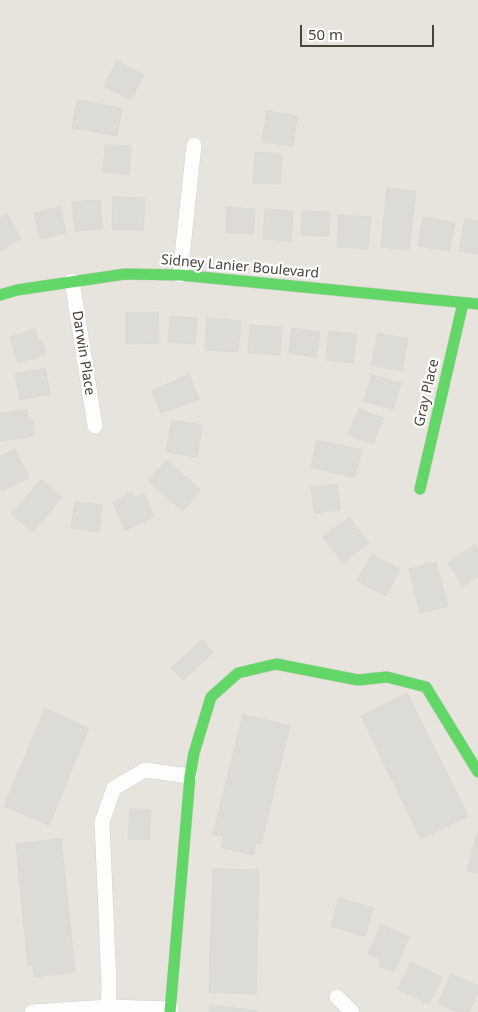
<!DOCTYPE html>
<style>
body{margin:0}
#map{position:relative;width:478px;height:1012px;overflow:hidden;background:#f3f2ee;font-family:"Noto Sans",sans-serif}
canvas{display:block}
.scale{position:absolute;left:300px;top:25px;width:134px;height:22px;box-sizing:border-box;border:2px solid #49443a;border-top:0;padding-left:6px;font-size:15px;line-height:18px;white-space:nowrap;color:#49443a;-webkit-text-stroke:4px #fff;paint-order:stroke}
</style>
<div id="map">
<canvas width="478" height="1012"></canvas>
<div class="scale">50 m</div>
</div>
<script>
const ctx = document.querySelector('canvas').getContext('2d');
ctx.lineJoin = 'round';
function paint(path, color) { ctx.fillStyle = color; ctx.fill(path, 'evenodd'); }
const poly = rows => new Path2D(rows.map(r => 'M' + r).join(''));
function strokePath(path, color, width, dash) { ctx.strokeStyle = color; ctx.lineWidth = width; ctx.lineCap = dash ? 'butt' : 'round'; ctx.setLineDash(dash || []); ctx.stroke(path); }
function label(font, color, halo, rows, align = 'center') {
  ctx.font = font + ' "Noto Sans",sans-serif'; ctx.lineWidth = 4.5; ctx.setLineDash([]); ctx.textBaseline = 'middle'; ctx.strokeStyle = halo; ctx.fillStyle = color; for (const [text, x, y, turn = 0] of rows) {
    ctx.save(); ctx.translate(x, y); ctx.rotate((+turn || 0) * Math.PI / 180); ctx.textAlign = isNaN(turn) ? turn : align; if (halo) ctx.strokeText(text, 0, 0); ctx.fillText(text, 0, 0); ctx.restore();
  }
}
const residential = poly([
 [0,0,478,0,478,1012,0,1012]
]);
const building = poly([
 [117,61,144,75,131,100,104,86,117,61],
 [77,100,122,108,117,136,72,128,77,100],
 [267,111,297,116,293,146,262,142,267,111],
 [105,145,131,146,129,174,103,172,105,145],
 [255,152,282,154,280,184,253,183,255,152],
 [387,188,416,191,409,250,381,247,387,188],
 [113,197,145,198,143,230,112,229,113,197],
 [100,200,102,229,75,231,72,202,100,200],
 [60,207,66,233,40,239,34,213,60,207],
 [227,207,255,209,253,234,226,232,227,207],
 [265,209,293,211,291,241,263,239,265,209],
 [302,211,330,212,329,236,301,235,302,211],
 [7,214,21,238,0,251,0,218,7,214],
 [339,215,371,217,368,249,337,247,339,215],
 [423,217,455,223,449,251,418,246,423,217],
 [465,219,478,221,478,254,459,251,465,219],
 [158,312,159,343,126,344,126,313,158,312],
 [170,316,197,318,195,344,168,342,170,316],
 [207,318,241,321,238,352,205,350,207,318],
 [250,325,282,327,280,355,248,353,250,325],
 [292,328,320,332,316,357,289,353,292,328],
 [35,329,38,341,42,340,46,354,18,363,10,337,35,329],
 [329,331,357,334,353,363,326,360,329,331],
 [378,333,408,339,402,371,371,365,378,333],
 [45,368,50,394,20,400,15,374,45,368],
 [189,375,199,399,161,413,152,390,189,375],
 [372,375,401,383,393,409,364,401,372,375],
 [359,409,383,418,373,444,348,434,359,409],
 [27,410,28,421,33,421,34,436,0,441,0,413,27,410],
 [172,420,202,425,197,457,166,452,172,420],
 [317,440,362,450,355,478,311,467,317,440],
 [15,449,29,478,1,491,0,456,15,449],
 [166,460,201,490,183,511,148,481,166,460],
 [41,480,62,497,32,532,11,514,41,480],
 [337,484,340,510,314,513,311,487,337,484],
 [131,493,133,498,144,493,154,517,125,530,113,502,131,493],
 [75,502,102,505,99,532,71,528,75,502],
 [349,517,369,543,343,563,323,537,349,517],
 [475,545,478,550,478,576,463,586,448,563,475,545],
 [372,554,400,570,385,596,357,580,372,554],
 [436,562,448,606,420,613,409,569,436,562],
 [202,640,213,653,183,680,171,668,202,640],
 [407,693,468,816,421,839,361,716,407,693],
 [45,709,89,728,49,825,4,806,45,709],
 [243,714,290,726,261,844,256,843,253,855,221,847,224,837,213,834,243,714],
 [130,809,151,810,149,840,128,839,130,809],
 [478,831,478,873,467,870,478,831],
 [61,839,75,972,34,977,33,965,28,966,16,844,61,839],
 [213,869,259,870,256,994,209,992,213,869],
 [339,898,373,908,365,936,331,926,339,898],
 [381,925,409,937,394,972,379,966,381,960,368,954,381,925],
 [411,962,442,977,429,1004,398,989,411,962],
 [451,974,478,986,478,992,469,1012,458,1012,438,1004,451,974],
 [210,1005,258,1011,258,1012,209,1012,210,1005]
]);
const street = poly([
 [180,275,194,145],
 [72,281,95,426],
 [337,997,352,1012],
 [32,1012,109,1007,171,1009],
 [108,1012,109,985,102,822,114,788,145,770,190,776]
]);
const fast = poly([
 [0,295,17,290,125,274,180,275,478,304],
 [420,489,463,303],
 [170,1012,190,776,194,753,211,697,238,673,276,664,358,680,387,677,426,687,478,772]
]);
const streetNames = [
 ["Sidney Lanier Boulevard",240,267,5],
 ["Darwin Place",83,353,81],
 ["Gray Place",427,393,-77]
];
paint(residential, '#e6e4dd');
paint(building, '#dcdbd6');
strokePath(building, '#dbd9d4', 1);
strokePath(street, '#d1d0cc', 16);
strokePath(fast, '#d1cfc6', 12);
strokePath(street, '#fdfdfc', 15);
strokePath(fast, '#63d668', 11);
label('14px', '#49443a', '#fff', streetNames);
</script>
